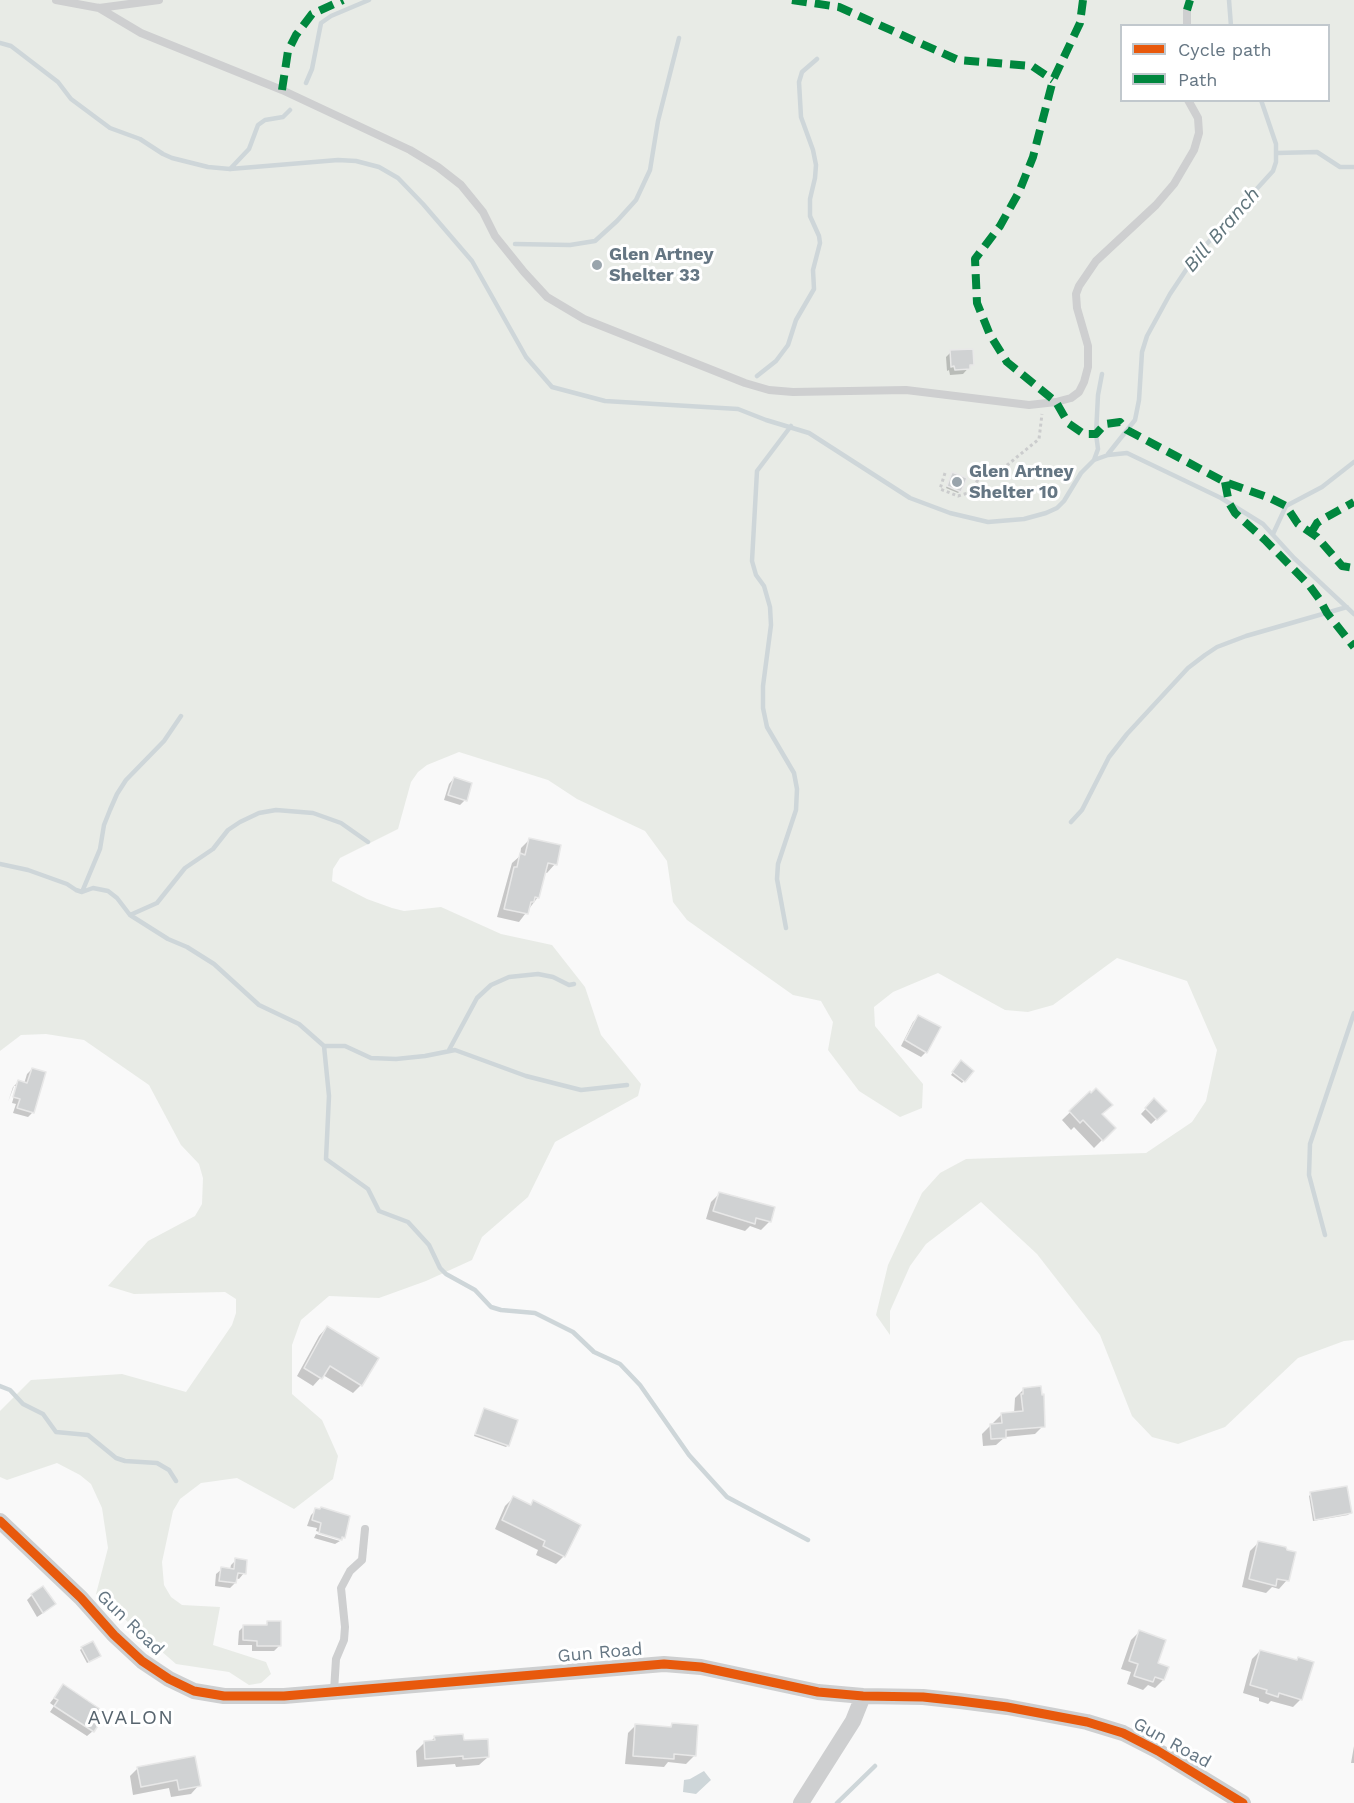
<!DOCTYPE html>
<style>
body{margin:0}
#map{position:relative;width:1354px;height:1803px;overflow:hidden;background:#f9f9f9;font-family:"Work Sans",sans-serif}
canvas{display:block}
.legend{position:absolute;left:1120px;top:24px;width:210px;height:78px;box-sizing:border-box;background:#fff;border:2px solid #c1c8cd;margin:0;padding:8px 10px;list-style:none;font-size:18px;color:#657683}
.legend li{display:flex;align-items:center;gap:12px;height:30px}
.legend b{width:30px;border:2px solid #c1c8cd}
</style>
<div id="map">
<canvas width="1354" height="1803"></canvas>
<ul class="legend">
<li><b style="height:8px;background:#e8590c"></b>Cycle path</li>
<li><b style="height:8px;background:#00873e"></b>Path</li>
</ul>
</div>
<script>
const ctx = document.querySelector('canvas').getContext('2d');
ctx.lineJoin = 'round';
function paint(path, color) { ctx.fillStyle = color; ctx.fill(path, 'evenodd'); }
const poly = rows => new Path2D(rows.map(r => 'M' + r).join(''));
function strokePath(path, color, width, dash) { ctx.strokeStyle = color; ctx.lineWidth = width; ctx.lineCap = dash ? 'butt' : 'round'; ctx.setLineDash(dash || []); ctx.stroke(path); }
function label(font, color, halo, rows, align = 'center') {
  ctx.font = font + ' "Work Sans",sans-serif'; ctx.lineWidth = 6; ctx.setLineDash([]); ctx.textBaseline = 'middle'; ctx.strokeStyle = halo; ctx.fillStyle = color; for (const [text, x, y, turn = 0] of rows) {
    ctx.save(); ctx.translate(x, y); ctx.rotate((+turn || 0) * Math.PI / 180); ctx.textAlign = isNaN(turn) ? turn : align; if (halo) ctx.strokeText(text, 0, 0); ctx.fillText(text, 0, 0); ctx.restore();
  }
}
const green = poly([
 [0,0,1354,0,1354,1340,1344,1341,1298,1358,1225,1427,1178,1444,1152,1437,1132,1416,1100,1335,1037,1254,981,1202,926,1244,910,1266,890,1311,890,1335,876,1315,888,1265,922,1193,940,1173,966,1159,1146,1153,1192,1122,1206,1101,1217,1050,1187,981,1117,958,1053,1005,1028,1012,1005,1010,938,973,893,992,874,1007,875,1026,923,1084,922,1108,900,1117,859,1091,828,1050,833,1022,821,1001,793,995,687,920,673,902,667,861,645,831,577,799,548,780,459,752,427,765,418,772,411,782,398,829,340,858,333,869,332,881,367,899,392,908,404,911,441,907,501,934,552,945,585,987,601,1035,641,1084,638,1096,555,1142,528,1197,482,1237,472,1260,426,1281,379,1298,329,1296,301,1320,292,1345,292,1394,322,1420,338,1456,333,1479,294,1509,237,1478,201,1483,180,1499,173,1511,162,1562,164,1585,171,1597,182,1605,220,1607,213,1645,266,1662,271,1674,261,1683,249,1685,229,1672,176,1664,96,1594,108,1548,102,1508,91,1484,80,1475,57,1463,7,1480,0,1477,0,1411,31,1380,122,1374,186,1392,232,1325,236,1313,236,1299,225,1292,134,1294,108,1286,148,1241,195,1216,202,1204,203,1178,199,1164,181,1145,149,1085,84,1040,46,1034,21,1035,0,1051],
 [1122,26,1328,26,1328,100,1122,100]
]);
const water = poly([
 [704,1771,711,1780,696,1794,683,1792,684,1780,690,1779]
]);
const shadow = poly([
 [951,352,972,364,963,374,950,375,949,370,947,371,946,357],
 [953,473,960,491,958,493,946,488],
 [454,778,465,800,460,805,444,800,449,784],
 [530,839,555,864,547,873,544,872,538,897,519,922,497,917,512,863,520,856,521,848],
 [918,1017,926,1052,921,1057,901,1046,913,1022],
 [959,1064,972,1071,962,1083,951,1075],
 [32,1069,33,1112,28,1117,13,1113,16,1104,12,1103,17,1086,14,1086,8,1102,13,1087,18,1082,24,1084,27,1074],
 [1089,1094,1101,1115,1114,1128,1094,1148,1074,1127,1071,1130,1062,1120],
 [1154,1100,1165,1111,1151,1124,1141,1114],
 [719,1194,773,1208,769,1222,761,1230,750,1226,745,1231,706,1219,711,1202],
 [327,1327,361,1385,353,1393,323,1375,313,1386,297,1376,319,1336],
 [1023,1390,1043,1426,1035,1434,1005,1437,996,1445,983,1446,982,1434,990,1426,994,1425,993,1423,1002,1414,1014,1414,1015,1398],
 [484,1410,508,1445,506,1447,474,1436],
 [1311,1494,1350,1513,1348,1515,1313,1521,1309,1496],
 [513,1498,529,1506,534,1502,564,1556,556,1564,536,1555,538,1550,495,1529,505,1506],
 [316,1510,344,1537,342,1539,316,1531,317,1528,307,1526,311,1515],
 [316,1534,340,1541,335,1544,314,1538],
 [1258,1543,1287,1580,1279,1589,1272,1587,1266,1593,1242,1587,1250,1551],
 [236,1560,244,1573,239,1579,235,1578,235,1583,230,1588,215,1586,216,1574,222,1569,230,1570,231,1565],
 [32,1595,49,1609,37,1617,27,1600],
 [268,1622,279,1646,274,1651,252,1651,252,1645,238,1645,239,1631,244,1626,264,1627],
 [1139,1632,1163,1680,1155,1688,1148,1685,1143,1690,1127,1684,1131,1672,1121,1669,1131,1640],
 [82,1648,97,1658,87,1663,80,1650],
 [1260,1651,1295,1662,1298,1658,1301,1699,1293,1707,1271,1701,1268,1704,1259,1701,1259,1698,1243,1693,1252,1659],
 [63,1686,93,1731,87,1736,50,1712,54,1706,50,1703],
 [636,1725,669,1728,672,1725,694,1756,686,1764,668,1762,664,1767,625,1764,628,1733],
 [435,1737,462,1742,488,1757,479,1765,456,1767,455,1764,417,1767,416,1751,425,1742,430,1742],
 [1354,1746,1354,1763,1351,1763],
 [138,1768,199,1785,191,1794,171,1797,169,1788,133,1795,130,1776]
]);
const stream = poly([
 [1229,0,1231,26],
 [0,43,11,46,58,82,71,99,110,128,140,139,163,154,172,158,208,167,230,169,338,160,356,161,379,167,398,178,423,204,472,261,526,357,552,387,605,401,738,409,766,420,809,433,910,498,950,513,988,522,1024,519,1046,513,1057,508,1064,501,1081,473,1094,460,1108,455,1127,453,1221,498,1263,524,1294,558,1354,614],
 [306,83,312,69,321,23,331,16,369,0],
 [1277,153,1317,152,1340,167,1354,167],
 [230,169,249,149,258,125,265,120,283,117,290,110],
 [515,244,570,245,595,241,617,221,636,200,650,170,658,121,679,38],
 [757,376,776,361,788,345,796,320,814,289,813,270,820,243,819,236,810,216,810,199,815,178,816,165,813,150,801,117,799,82,802,72,817,59],
 [1108,454,1135,420,1139,400,1142,352,1147,336,1170,294,1194,258,1273,171,1276,162,1276,144,1261,100],
 [1094,460,1098,449,1096,434,1098,395,1102,374],
 [1273,534,1286,506,1322,487,1354,462],
 [1071,822,1082,810,1109,757,1127,734,1188,668,1205,655,1217,647,1246,636,1347,607],
 [0,864,28,870,67,884,76,890,82,892,93,888,108,891,117,898,130,915,168,939,187,947,214,964,259,1005,299,1024,324,1046,329,1096,326,1159,368,1189,379,1211,408,1222,429,1245,440,1268,446,1274,475,1290,491,1307,501,1310,535,1313,573,1332,594,1352,620,1364,640,1385,689,1455,727,1497,808,1540],
 [82,892,100,849,104,825,110,810,117,794,126,780,164,741,181,716],
 [130,915,157,903,185,868,213,849,228,830,240,822,259,813,276,810,313,813,341,823,368,842],
 [786,928,777,879,778,864,796,810,797,789,794,773,767,727,763,708,763,686,771,625,770,607,764,586,756,575,752,561,757,471,791,426],
 [324,1046,345,1046,371,1058,396,1059,425,1056,455,1050,526,1076,581,1090,627,1085],
 [449,1050,477,998,491,985,509,977,538,974,553,977,569,985,574,984],
 [1325,1235,1309,1175,1310,1144,1354,1013],
 [0,1386,10,1390,23,1404,43,1414,56,1432,88,1435,116,1458,125,1461,157,1463,169,1470,176,1481],
 [837,1803,875,1766]
]);
const building = poly([
 [973,349,974,365,970,365,970,369,955,370,954,366,951,367,950,350,973,349],
 [952,472,967,478,961,492,947,486,952,472],
 [454,777,472,783,467,801,448,795,454,777],
 [529,838,561,845,557,865,548,863,539,898,535,897,534,902,531,902,528,914,504,909,514,867,517,867,520,853,525,855,529,838],
 [918,1015,941,1027,927,1053,905,1040,918,1015],
 [961,1060,974,1071,965,1082,952,1072,961,1060],
 [32,1068,46,1072,34,1113,17,1108,20,1099,13,1097,18,1080,27,1083,32,1068],
 [1096,1088,1113,1105,1102,1114,1116,1128,1103,1141,1083,1120,1080,1123,1069,1111,1090,1091,1091,1093,1096,1088],
 [1154,1098,1167,1111,1157,1120,1145,1108,1154,1098],
 [719,1192,775,1207,771,1222,756,1218,755,1224,713,1211,719,1192],
 [327,1326,379,1358,362,1386,330,1366,322,1379,304,1368,327,1326],
 [1041,1386,1042,1395,1044,1394,1045,1427,1006,1430,1006,1438,991,1439,990,1424,1002,1423,1001,1413,1023,1411,1021,1394,1023,1394,1023,1388,1041,1386],
 [484,1408,518,1420,509,1446,475,1434,484,1408],
 [1347,1486,1352,1513,1315,1520,1310,1492,1347,1486],
 [513,1496,531,1505,533,1500,581,1525,565,1557,543,1546,545,1541,502,1520,513,1496],
 [321,1507,350,1516,345,1538,342,1537,342,1540,319,1533,321,1523,312,1520,315,1508,320,1509,321,1507],
 [1258,1541,1286,1547,1287,1550,1296,1552,1289,1581,1277,1579,1276,1586,1249,1579,1258,1541],
 [235,1558,247,1560,246,1574,238,1573,236,1583,219,1581,221,1567,234,1569,235,1558],
 [43,1586,56,1604,43,1613,31,1594,43,1586],
 [267,1621,281,1621,281,1646,257,1646,257,1641,243,1640,243,1625,267,1625,267,1621],
 [1139,1630,1166,1640,1158,1663,1169,1667,1164,1680,1155,1677,1153,1682,1134,1676,1138,1664,1129,1661,1139,1630],
 [93,1641,101,1656,89,1662,81,1647,93,1641],
 [1260,1650,1297,1660,1298,1657,1314,1662,1302,1700,1279,1693,1278,1697,1266,1693,1267,1690,1250,1685,1260,1650],
 [63,1684,106,1713,94,1732,54,1706,58,1700,54,1698,63,1684],
 [672,1723,698,1725,696,1756,674,1754,674,1759,633,1756,635,1724,671,1727,672,1723],
 [463,1734,464,1740,488,1739,489,1757,463,1759,463,1756,425,1759,424,1741,435,1740,434,1736,463,1734],
 [195,1756,201,1786,179,1790,177,1780,141,1787,137,1767,195,1756]
]);
const path = poly([
 [945,473,940,489,958,496,968,493,981,476,1006,466,1039,439,1042,414]
]);
const service = poly([
 [56,0,99,8,159,0],
 [99,8,141,33,282,90,410,150,438,167,461,185,483,212,495,236,524,272,547,297,584,319,745,383,769,390,793,392,906,390,1029,405,1056,402,1071,398,1079,392,1084,382,1088,367,1088,346,1077,308,1076,294,1079,286,1096,261,1156,205,1174,184,1194,150,1199,133,1198,118,1188,100],
 [1187,26,1187,10],
 [334,1691,336,1659,344,1640,345,1627,341,1588,350,1571,362,1560,365,1529]
]);
const minor = poly([
 [0,1521,81,1598,114,1635,142,1661,169,1679,194,1691,224,1696,284,1696,664,1664,701,1667,818,1692,863,1696,923,1697,960,1701,1007,1707,1087,1722,1123,1733,1158,1751,1243,1803],
 [801,1803,853,1721,863,1696]
]);
const quiet = poly([
 [792,0,839,7,958,60,1032,66,1053,80],
 [1083,0,1080,23,1053,80,1033,157,1019,192,1000,226,975,259,977,303,990,335,1007,362,1056,402,1068,423,1084,434,1096,434,1105,424,1120,422,1127,430,1225,482,1270,498,1286,506,1298,524,1317,537,1342,566,1354,568],
 [1187,10,1190,0],
 [282,90,288,51,296,35,312,14,343,0],
 [1225,482,1229,503,1235,513,1265,540,1309,585,1320,600,1327,613,1354,647],
 [1311,533,1317,523,1325,518,1354,502]
]);
const cycleway = poly([
 [0,1521,81,1598,114,1635,142,1661,169,1679,194,1691,224,1696,284,1696,664,1664,701,1667,818,1692,863,1696,923,1697,960,1701,1007,1707,1087,1722,1123,1733,1158,1751,1243,1803]
]);
const markers = [
 [597,265,6,"#99a4ac"],
 [957,482,6,"#99a4ac"]
];
const poiNames = [
 ["Glen Artney",609,255],
 ["Shelter 33",609,276],
 ["Glen Artney",969,472],
 ["Shelter 10",969,493]
];
const streetNames = [
 ["Gun Road",130,1623,44],
 ["Gun Road",600,1653,-5],
 ["Gun Road",1172,1743,29]
];
const waterNames = [
 ["Bill Branch",1222,230,-49]
];
const neighbourhoodNames = [
 ["AVALON",131,1718]
];
paint(green, '#e8ebe6');
paint(water, '#ced6d9');
paint(shadow, '#0003');
strokePath(stream, '#ced6d9', 4.5);
paint(building, '#d0d2d3');
strokePath(building, '#e8e8e8', 1.5);
strokePath(path, '#cbcccd', 3, [3, 3]);
strokePath(service, '#cecfd0', 8);
strokePath(minor, '#cecfd0', 16);
strokePath(quiet, '#00873e', 8, [15, 8]);
strokePath(cycleway, '#e8590c', 9);
for (const [x, y, r, color] of markers) { const dot = new Path2D(); dot.arc(x, y, r, 0, 2 * Math.PI); ctx.fillStyle = color; ctx.fill(dot); strokePath(dot, '#fff', 2); }
label('bold 18px', '#657683', '#fff', poiNames, 'left');
label('18px', '#657683', '#fff', streetNames);
label('italic 20px', '#60757c', '#fff', waterNames);
ctx.letterSpacing = '1.5px';
label('20px', '#57646e', '#fff', neighbourhoodNames);
ctx.letterSpacing = '0px';
</script>
